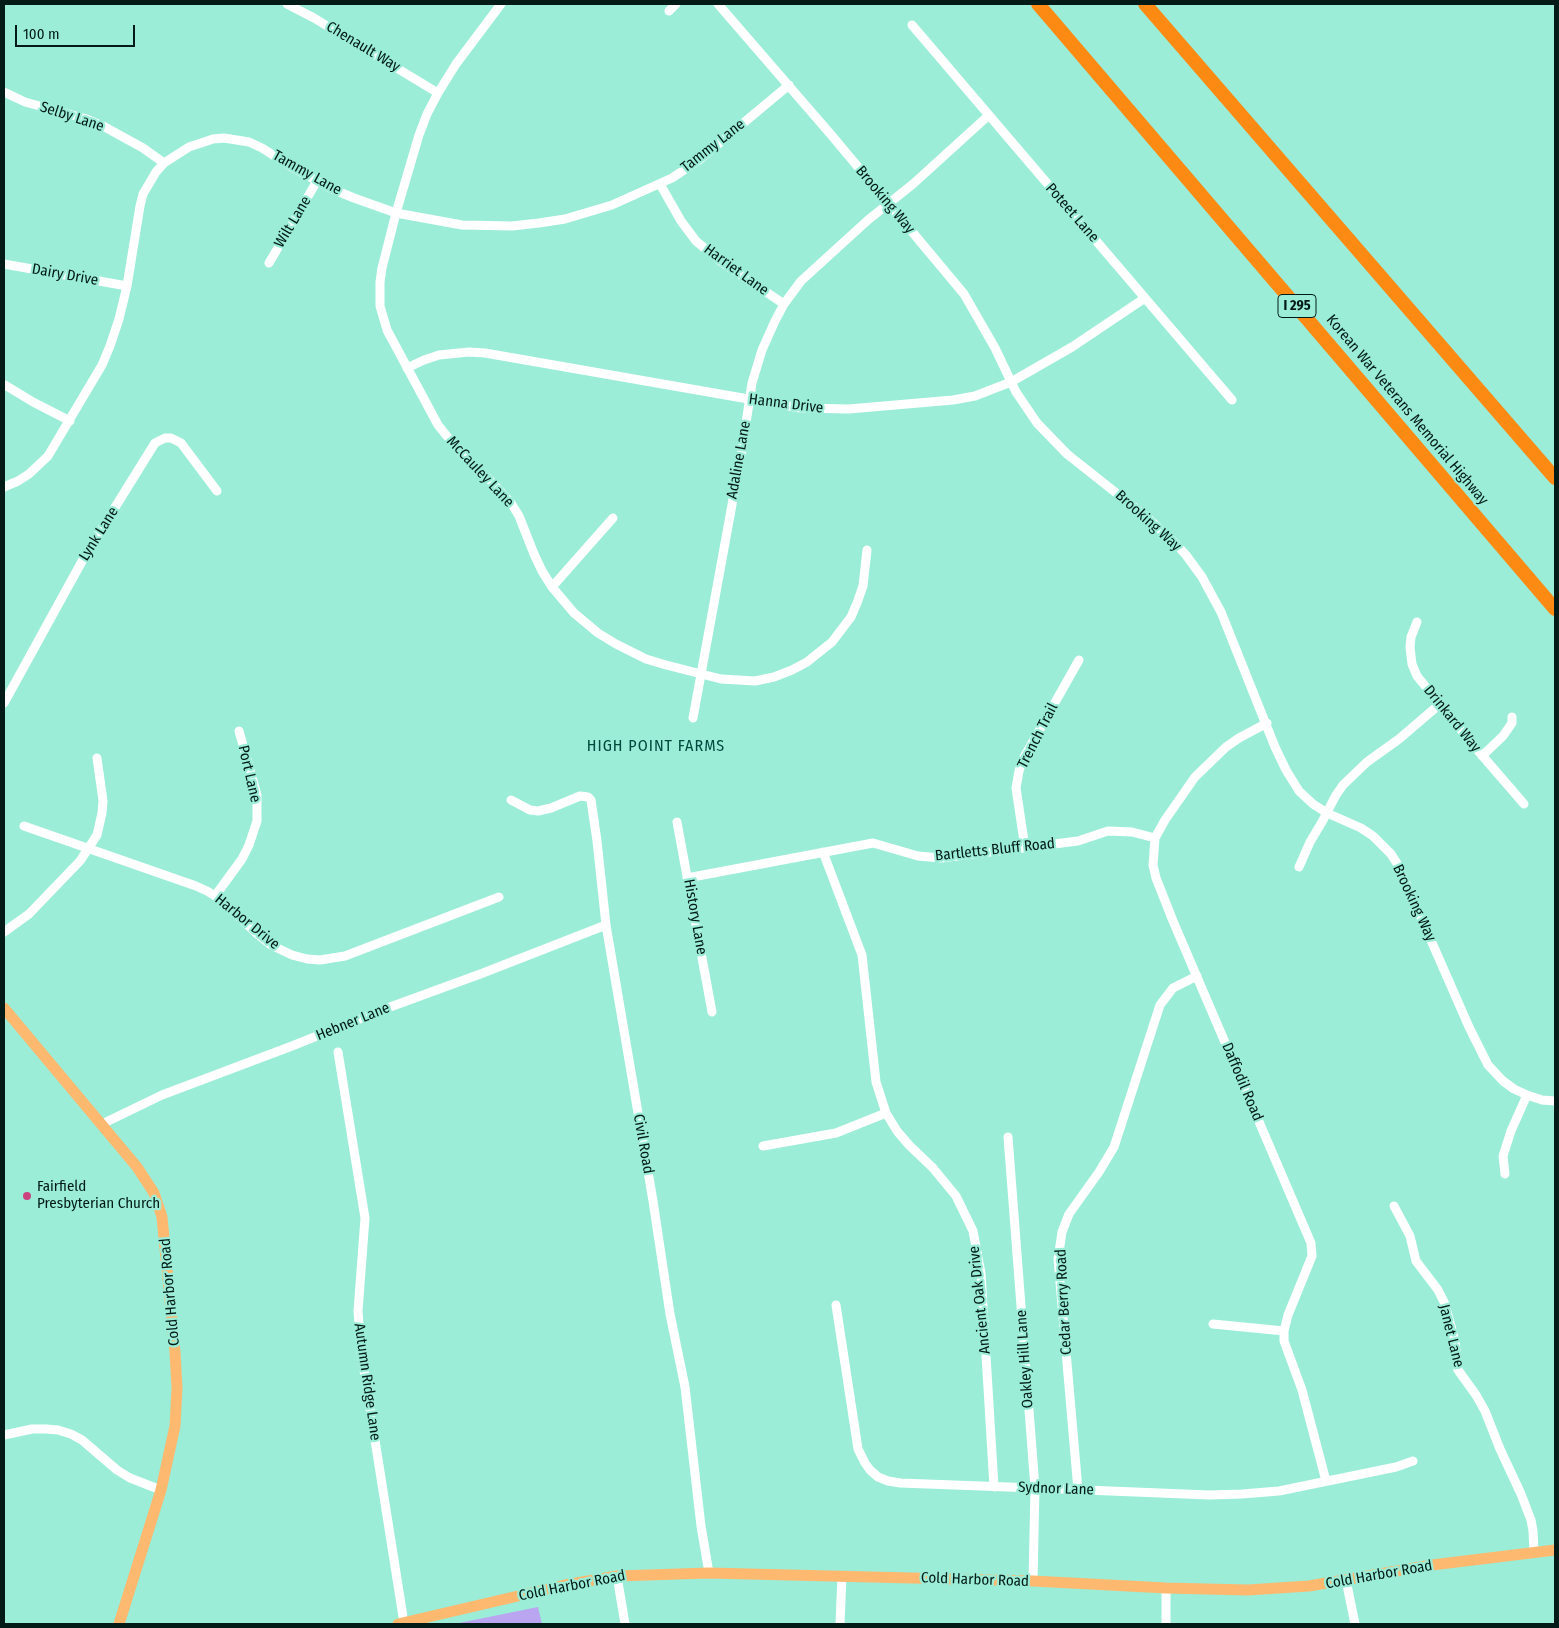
<!DOCTYPE html>
<style>
body{margin:0}
#map{position:relative;width:1559px;height:1628px;overflow:hidden;background:#9bedd8;font-family:"Fira Sans Condensed",sans-serif}
canvas{display:block}
.frame{position:absolute;inset:0;border:5px solid #021b16;pointer-events:none}
.scale{position:absolute;left:15px;top:25px;width:120px;height:22px;box-sizing:border-box;border:2px solid #021b16;border-top:0;padding-left:6px;font-size:15px;line-height:18px;white-space:nowrap;color:#021b16;-webkit-text-stroke:4px #9bedd8;paint-order:stroke}
</style>
<div id="map">
<canvas width="1559" height="1628"></canvas>
<div class="frame"></div>
<div class="scale">100 m</div>
</div>
<script>
const ctx = document.querySelector('canvas').getContext('2d');
ctx.lineJoin = 'round';
function paint(path, color) { ctx.fillStyle = color; ctx.fill(path, 'evenodd'); }
const poly = rows => new Path2D(rows.map(r => 'M' + r).join(''));
function strokePath(path, color, width, dash) { ctx.strokeStyle = color; ctx.lineWidth = width; ctx.lineCap = dash ? 'butt' : 'round'; ctx.setLineDash(dash || []); ctx.stroke(path); }
function label(font, color, halo, rows, align = 'center') {
  ctx.font = font + ' "Fira Sans Condensed",sans-serif'; ctx.lineWidth = 4.5; ctx.setLineDash([]); ctx.textBaseline = 'middle'; ctx.strokeStyle = halo; ctx.fillStyle = color; for (const [text, x, y, turn = 0] of rows) {
    ctx.save(); ctx.translate(x, y); ctx.rotate((+turn || 0) * Math.PI / 180); ctx.textAlign = isNaN(turn) ? turn : align; if (halo) ctx.strokeText(text, 0, 0); ctx.fillText(text, 0, 0); ctx.restore();
  }
}
const green = poly([
 [538,1607,542,1624,454,1624]
]);
const minor = poly([
 [287,4,314,18,438,93],
 [501,4,456,64,438,93,427,114,419,135,396,213,382,268,380,282,380,306,387,330,438,425,463,456,490,480,511,503,519,516,534,554,542,571,552,587,574,613,598,633,616,644,646,659,666,665,721,679,755,681,774,677,792,670,807,662,832,642,851,617,857,603,863,586,867,550],
 [718,4,833,137,964,294,995,348,1016,392,1037,423,1067,454,1149,519,1174,542,1186,555,1202,577,1221,612,1275,747,1286,770,1299,791,1313,804,1327,813,1361,828,1373,836,1391,854,1398,865,1469,1027,1488,1065,1503,1081,1514,1089,1527,1095,1542,1100,1555,1101],
 [669,11,676,4],
 [912,25,1232,400],
 [4,92,25,102,87,119,103,126,143,148,164,163],
 [660,184,681,221,696,241,720,261,784,304],
 [269,263,317,181],
 [4,264,127,286],
 [407,368,424,360,439,355,469,352,485,353,800,408,849,409,953,400,975,396,1011,382,1072,347,1145,298],
 [5,385,33,402,70,421],
 [4,487,18,481,29,474,48,456,102,365,110,346,119,319,127,286,140,206,143,194,156,172,164,163,189,147,213,139,224,138,249,142,262,148,290,166,332,189,354,198,396,213,462,225,512,226,539,223,565,219,612,205,672,178,699,160,789,85],
 [552,587,613,518],
 [1417,622,1411,637,1410,647,1412,664,1417,676,1474,746,1524,804],
 [4,703,86,554,155,443,165,438,171,438,181,443,217,491],
 [693,718,742,450,752,383,762,350,775,321,784,304,801,281,868,220,913,184,989,115],
 [1267,723,1239,738,1226,747,1195,777,1165,820,1155,838,1153,865,1156,878,1173,921,1311,1243,1312,1256,1288,1315,1284,1331,1284,1341,1302,1390,1326,1481],
 [1482,756,1503,736,1512,723,1512,717],
 [511,800,530,810,538,811,551,808,580,796,588,797,591,800,597,841,606,925,653,1201,670,1314,685,1387,701,1526,709,1573],
 [677,822,712,1012],
 [24,826,196,886,207,891,220,899,256,933,271,945,292,955,307,959,320,960,345,956,499,897],
 [1025,848,1016,788,1019,771,1023,759,1079,660],
 [823,852,862,955,876,1082,886,1113,897,1131,909,1145,933,1168,956,1196,973,1231,981,1273,994,1487],
 [1299,867,1310,842,1322,822,1336,795,1343,785,1367,762,1399,739,1440,704],
 [687,878,873,843,918,856,941,858,1078,841,1108,831,1132,832,1155,838],
 [215,896,242,859,249,845,257,821,257,795,239,731],
 [4,932,29,914,80,861,97,835,102,813,103,801,97,758],
 [338,1052,365,1218,358,1311,361,1352,404,1623],
 [102,1124,162,1095,292,1046,382,1010,483,973,606,925],
 [1008,1137,1035,1488,1033,1581],
 [763,1146,836,1133,886,1113],
 [1505,1174,1503,1156,1511,1131,1527,1095],
 [1394,1206,1410,1236,1416,1261,1438,1290,1445,1304,1455,1341,1458,1370,1476,1395,1485,1411,1500,1449,1521,1494,1531,1520,1533,1531,1534,1553],
 [836,1305,858,1449,865,1463,870,1470,878,1477,888,1481,900,1483,1035,1488,1210,1495,1242,1494,1279,1491,1396,1467,1413,1461],
 [1213,1324,1284,1331],
 [4,1435,32,1429,46,1429,58,1430,71,1434,82,1440,117,1470,130,1478,161,1490],
 [1078,1490,1058,1259,1062,1232,1069,1214,1099,1172,1114,1147,1160,1005,1173,988,1197,976],
 [617,1576,625,1624],
 [1346,1580,1355,1624],
 [840,1624,842,1576],
 [1166,1624,1166,1588]
]);
const major = poly([
 [4,1008,137,1167,154,1193,162,1217,175,1352,177,1388,175,1426,161,1490,119,1624],
 [398,1624,565,1585,617,1576,709,1573,1033,1581,1166,1588,1248,1590,1309,1586,1432,1565,1555,1550]
]);
const highway = poly([
 [1038,4,1555,609],
 [1145,4,1555,478]
]);
const markers = [
 [27,1196,5,"#ca427e"]
];
const shields = [
 [1297,306,38]
];
const shieldNames = [
 ["I 295",1297,306]
];
const streetNames = [
 ["Chenault Way",363,47,31],
 ["Selby Lane",72,117,18],
 ["Tammy Lane",713,146,-38],
 ["Tammy Lane",307,173,29],
 ["Brooking Way",885,200,50],
 ["Poteet Lane",1072,213,49],
 ["Wilt Lane",293,222,-59],
 ["Harriet Lane",736,270,36],
 ["Dairy Drive",65,275,10],
 ["Hanna Drive",786,404,7],
 ["Korean War Veterans Memorial Highway",1407,410,50],
 ["Adaline Lane",739,460,-80],
 ["McCauley Lane",480,472,47],
 ["Brooking Way",1148,521,42],
 ["Lynk Lane",99,534,-58],
 ["Drinkard Way",1452,719,51],
 ["Trench Trail",1038,736,-63],
 ["Port Lane",249,774,77],
 ["Bartletts Bluff Road",995,850,-6],
 ["Brooking Way",1414,903,65],
 ["History Lane",695,917,80],
 ["Harbor Drive",247,922,39],
 ["Hebner Lane",353,1022,-22],
 ["Daffodil Road",1242,1082,67],
 ["Civil Road",643,1144,80],
 ["Cold Harbor Road",170,1292,-95],
 ["Ancient Oak Drive",980,1300,-96],
 ["Cedar Berry Road",1064,1302,-93],
 ["Janet Lane",1451,1336,76],
 ["Oakley Hill Lane",1025,1359,-94],
 ["Autumn Ridge Lane",367,1382,82],
 ["Sydnor Lane",1056,1489,2],
 ["Cold Harbor Road",1379,1575,-10],
 ["Cold Harbor Road",975,1580,2],
 ["Cold Harbor Road",572,1586,-11]
];
const poiNames = [
 ["Fairfield",37,1187],
 ["Presbyterian Church",37,1204]
];
const neighbourhoodNames = [
 ["HIGH POINT FARMS",656,747]
];
paint(green, '#baa5f0');
strokePath(minor, '#fff', 9);
strokePath(major, '#feb971', 11);
strokePath(highway, '#fd8a13', 14);
for (const [x, y, r, color] of markers) { const dot = new Path2D(); dot.arc(x, y, r, 0, 2 * Math.PI); ctx.fillStyle = color; ctx.fill(dot); strokePath(dot, '#9bedd8', 2); }
for (const [x, y, w] of shields) { const box = new Path2D(); box.roundRect(x - w / 2, y - 11.5, w, 23, 4); ctx.fillStyle = '#9bedd8'; ctx.fill(box); strokePath(box, '#021b16', 1); }
label('bold 14px', '#021b16', null, shieldNames);
label('15px', '#021b16', '#9bedd8', streetNames);
label('15px', '#021b16', '#9bedd8', poiNames, 'left');
ctx.letterSpacing = '1px';
label('16px', '#004a3e', '#9bedd8', neighbourhoodNames);
ctx.letterSpacing = '0px';
</script>
